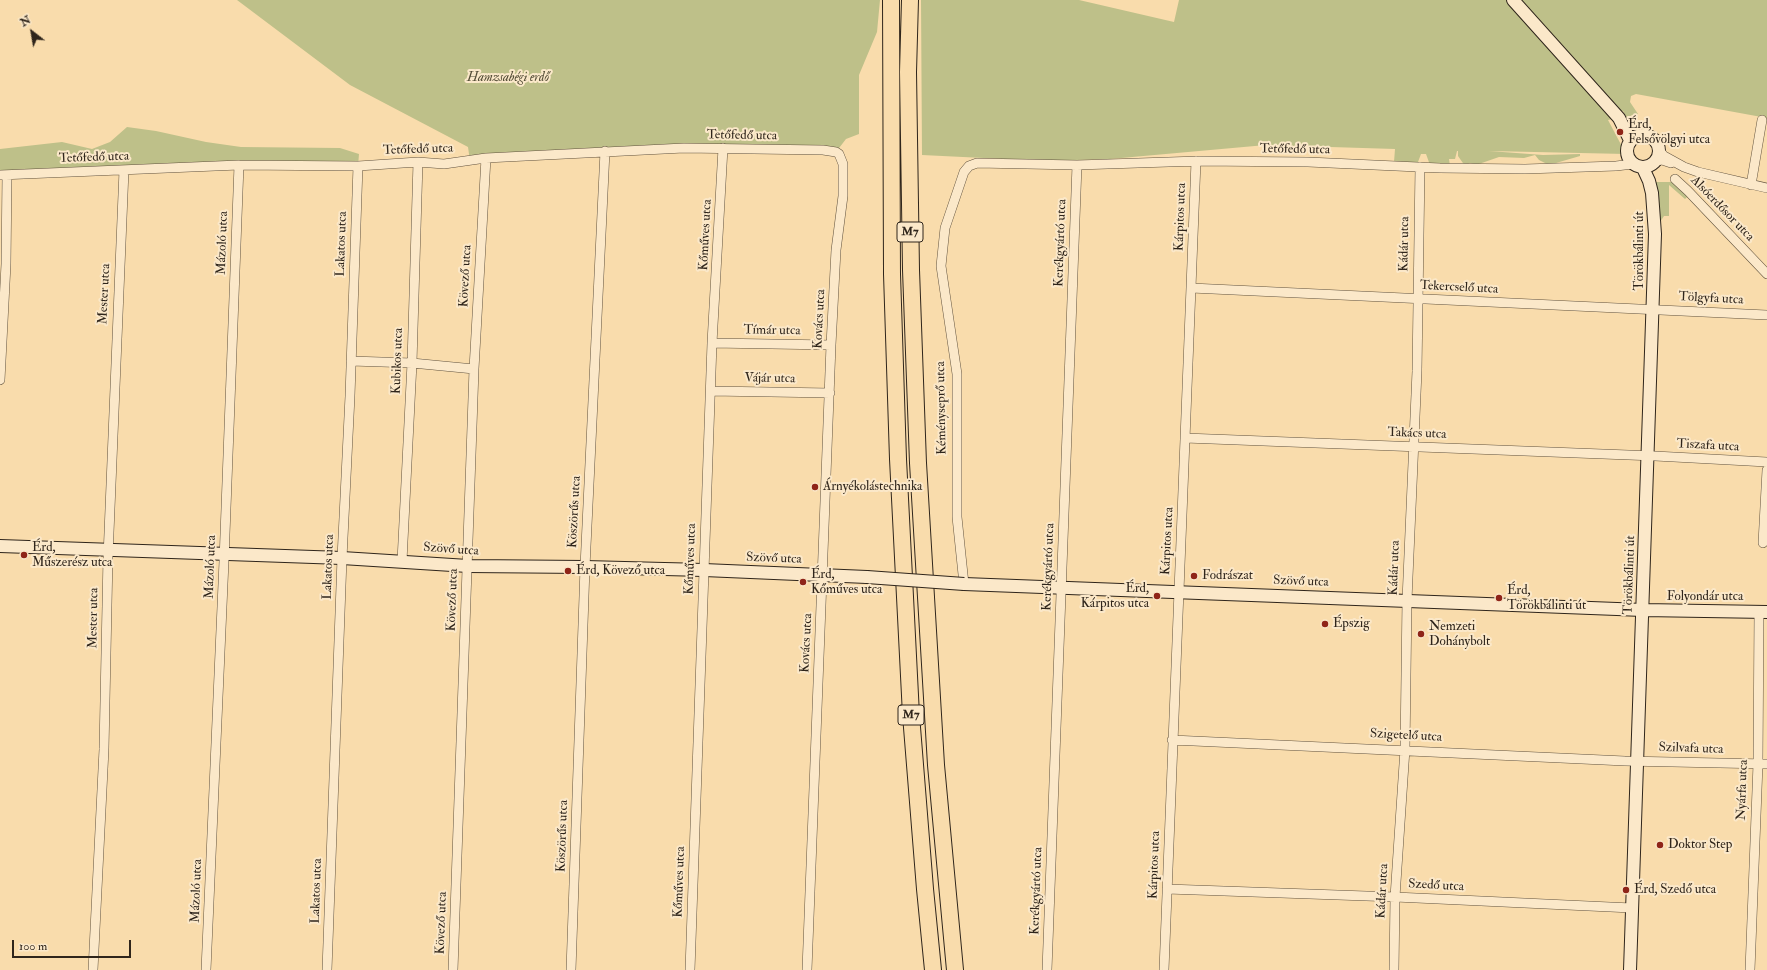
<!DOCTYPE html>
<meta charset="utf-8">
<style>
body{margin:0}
#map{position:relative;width:1767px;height:970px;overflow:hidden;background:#f9dcac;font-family:"IM FELL Double Pica",serif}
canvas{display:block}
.north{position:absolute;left:12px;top:12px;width:40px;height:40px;-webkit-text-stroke:3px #fbe8c9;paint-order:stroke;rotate:329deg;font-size:11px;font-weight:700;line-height:16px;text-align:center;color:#2f251b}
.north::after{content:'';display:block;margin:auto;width:14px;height:18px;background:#2f251b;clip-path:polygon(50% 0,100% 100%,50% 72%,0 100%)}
.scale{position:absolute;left:12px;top:940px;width:119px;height:18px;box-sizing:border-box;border:2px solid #2f251b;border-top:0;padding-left:5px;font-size:12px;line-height:14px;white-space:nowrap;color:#2f251b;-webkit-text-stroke:3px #fbe8c9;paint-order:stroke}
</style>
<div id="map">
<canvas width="1767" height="970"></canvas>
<div class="north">N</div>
<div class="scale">100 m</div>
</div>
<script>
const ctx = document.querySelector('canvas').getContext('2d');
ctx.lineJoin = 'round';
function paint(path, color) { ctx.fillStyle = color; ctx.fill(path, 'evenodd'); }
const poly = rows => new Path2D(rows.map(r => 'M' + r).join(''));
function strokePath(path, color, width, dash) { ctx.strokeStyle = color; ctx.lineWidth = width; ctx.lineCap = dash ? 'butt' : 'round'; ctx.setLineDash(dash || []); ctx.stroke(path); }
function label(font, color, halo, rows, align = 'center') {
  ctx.font = font + ' "IM FELL Double Pica",serif'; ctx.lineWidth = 4; ctx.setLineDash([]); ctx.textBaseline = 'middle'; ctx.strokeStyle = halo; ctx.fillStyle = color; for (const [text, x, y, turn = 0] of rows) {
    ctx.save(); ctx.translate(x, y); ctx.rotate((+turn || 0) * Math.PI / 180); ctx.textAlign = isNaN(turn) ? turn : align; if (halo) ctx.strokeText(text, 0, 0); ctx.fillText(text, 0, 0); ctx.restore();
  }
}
const green = poly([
 [237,0,880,0,877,32,859,75,859,134,846,139,836,152,723,148,470,161,468,147,350,85],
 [921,0,1079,0,1174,22,1179,0,1507,0,1612,119,1608,120,1626,154,1489,151,1543,155,1580,154,1580,156,1549,165,1539,160,1535,155,1524,158,1499,157,1476,165,1470,163,1465,166,1458,156,1458,151,1457,151,1455,159,1449,159,1450,166,1430,165,1426,154,1421,154,1418,162,1394,162,1395,149,1266,145,1110,159,1045,161,922,155],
 [1518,0,1767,0,1767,118,1636,94,1631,96,1630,102,1638,114,1626,117,1623,111,1620,111],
 [127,127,156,131,206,142,241,147,340,148,359,154,358,166,0,175,0,149,62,142,92,149,110,142],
 [1656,182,1673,182,1688,196,1685,199,1669,185,1669,216,1664,216,1660,222]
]);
const street = poly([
 [1660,151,1664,156,1684,167,1698,172,1767,188],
 [1656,161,1662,160,1671,163],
 [0,175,239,165,358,166,418,162,444,164,486,158,684,148,823,150,836,152,839,154,843,164,843,196,836,250,831,345,807,970],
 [1675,179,1688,191,1767,274],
 [1751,185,1762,120],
 [1191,288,1767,315],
 [712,343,831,345],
 [351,361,412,363,474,369],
 [0,380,6,264,7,175],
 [711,391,830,393],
 [1185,438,1655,456,1767,462],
 [1763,543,1767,470],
 [402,561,412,363,418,162],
 [964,584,957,517,957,374,941,266,945,228,964,172,969,166,977,163,1077,165,1199,161,1308,162,1440,168,1525,169,1616,166,1633,164],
 [1172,740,1625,761,1767,764],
 [1167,889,1395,897,1632,908],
 [93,970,104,749,108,557,124,170],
 [206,970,224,561,239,165],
 [327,970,342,558,350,396,358,166],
 [453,970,474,369,486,158],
 [571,970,585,567,605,151],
 [690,970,712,343,723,148],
 [1047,970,1077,165],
 [1164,970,1196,161],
 [1394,970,1395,897,1405,749,1407,600,1417,371,1420,167],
 [1750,970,1758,764,1759,611]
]);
const secondary = poly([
 [1513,0,1619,118,1630,140],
 '1627 151a16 16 0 1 1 32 0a16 16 0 1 1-32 0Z',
 [0,546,342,558,468,566,585,567,704,570,867,577],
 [964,584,1643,610,1767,612],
 [1630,970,1655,234,1652,193,1649,181,1643,168]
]);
const highway = poly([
 [891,0,892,274,898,459,911,715,925,889,933,970],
 [910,0,908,72,911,270,918,463,936,765,955,970]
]);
const secondaryBridge = poly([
 [867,577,964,584]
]);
const markers = [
 [1620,132,4,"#8f2418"],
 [815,487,4,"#8f2418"],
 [24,555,4,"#8f2418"],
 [568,571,4,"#8f2418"],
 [1194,576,4,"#8f2418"],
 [803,582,4,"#8f2418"],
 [1157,596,4,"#8f2418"],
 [1499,598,4,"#8f2418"],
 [1325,624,4,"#8f2418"],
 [1421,634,4,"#8f2418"],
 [1660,845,4,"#8f2418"],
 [1626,890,4,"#8f2418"]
];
const shields = [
 [910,232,26],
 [911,715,26]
];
const shieldNames = [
 ["M7",910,232],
 ["M7",911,715]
];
const parkNames = [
 ["Hamzsabégi erdő",508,78]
];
const poiNames = [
 ["Érd,",1628,125],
 ["Felsővölgyi utca",1628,140],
 ["Árnyékolástechnika",823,487],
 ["Érd,",32,548],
 ["Műszerész utca",32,563],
 ["Érd, Kövező utca",576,571],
 ["Érd,",811,575],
 ["Kőműves utca",811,590],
 ["Fodrászat",1202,576],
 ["Érd,",1149,589,"right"],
 ["Kárpitos utca",1149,604,"right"],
 ["Érd,",1507,591],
 ["Törökbálinti út",1507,606],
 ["Épszig",1333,624],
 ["Nemzeti",1429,627],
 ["Dohánybolt",1429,642],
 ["Doktor Step",1668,845],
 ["Érd, Szedő utca",1634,890]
];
const streetNames = [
 ["Tetőfedő utca",742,136,1],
 ["Tetőfedő utca",418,150,-2],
 ["Tetőfedő utca",1295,150,1],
 ["Tetőfedő utca",94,158,-2],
 ["Alsóerdősor utca",1722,209,46],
 ["Kárpitos utca",1181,217,-88],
 ["Kőműves utca",706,235,-87],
 ["Mázoló utca",223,243,-88],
 ["Kerékgyártó utca",1061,243,-88],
 ["Lakatos utca",342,244,-88],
 ["Kádár utca",1405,244,-89],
 ["Törökbálinti út",1640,251,-90],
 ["Kövező utca",466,276,-87],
 ["Tekercselő utca",1459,288,3],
 ["Mester utca",105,294,-87],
 ["Tölgyfa utca",1711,299,3],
 ["Kovács utca",820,319,-87],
 ["Tímár utca",772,331,1],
 ["Kubikos utca",398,361,-88],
 ["Vájár utca",770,379,1],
 ["Kéményseprő utca",942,408,-91],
 ["Takács utca",1417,434,2],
 ["Tiszafa utca",1708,446,3],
 ["Köszörűs utca",575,512,-87],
 ["Kárpitos utca",1168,541,-87],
 ["Szövő utca",451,550,4],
 ["Kőműves utca",691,559,-88],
 ["Szövő utca",774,559,2],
 ["Mázoló utca",211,567,-88],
 ["Lakatos utca",329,567,-88],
 ["Kerékgyártó utca",1049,567,-88],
 ["Kádár utca",1395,568,-88],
 ["Törökbálinti út",1630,575,-88],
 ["Szövő utca",1301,582,2],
 ["Folyondár utca",1705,597],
 ["Kövező utca",453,600,-88],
 ["Mester utca",94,618,-89],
 ["Kovács utca",807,643,-87],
 ["Szigetelő utca",1406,736,3],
 ["Szilvafa utca",1691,749,2],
 ["Nyárfa utca",1743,790,-88],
 ["Köszörűs utca",563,836,-88],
 ["Kárpitos utca",1155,865,-88],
 ["Kőműves utca",680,882,-88],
 ["Szedő utca",1436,886,3],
 ["Mázoló utca",197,891,-88],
 ["Lakatos utca",317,891,-88],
 ["Kerékgyártó utca",1037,891,-88],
 ["Kádár utca",1383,891,-87],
 ["Kövező utca",442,923,-88]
];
paint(green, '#bec089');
strokePath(street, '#62533f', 10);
strokePath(secondary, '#2f251b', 14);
strokePath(highway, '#2f251b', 18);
strokePath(street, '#fbe8c9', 9);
strokePath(secondary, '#fbe8c9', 12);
strokePath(highway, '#f9dcac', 16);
strokePath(secondaryBridge, '#2f251b', 14, []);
strokePath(secondaryBridge, '#fbe8c9', 12);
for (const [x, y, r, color] of markers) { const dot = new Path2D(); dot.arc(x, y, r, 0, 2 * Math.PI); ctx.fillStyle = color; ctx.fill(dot); strokePath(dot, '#fbe8c9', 1.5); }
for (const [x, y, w] of shields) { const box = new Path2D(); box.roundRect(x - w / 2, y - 10, w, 20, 3); ctx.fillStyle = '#fbe8c9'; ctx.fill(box); strokePath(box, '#2f251b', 1); }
label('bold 12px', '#2f251b', null, shieldNames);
label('italic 13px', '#534c36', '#fbe8c9', parkNames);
label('13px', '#2f251b', '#fbe8c9', poiNames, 'left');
label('13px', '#2f251b', '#fbe8c9', streetNames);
</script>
